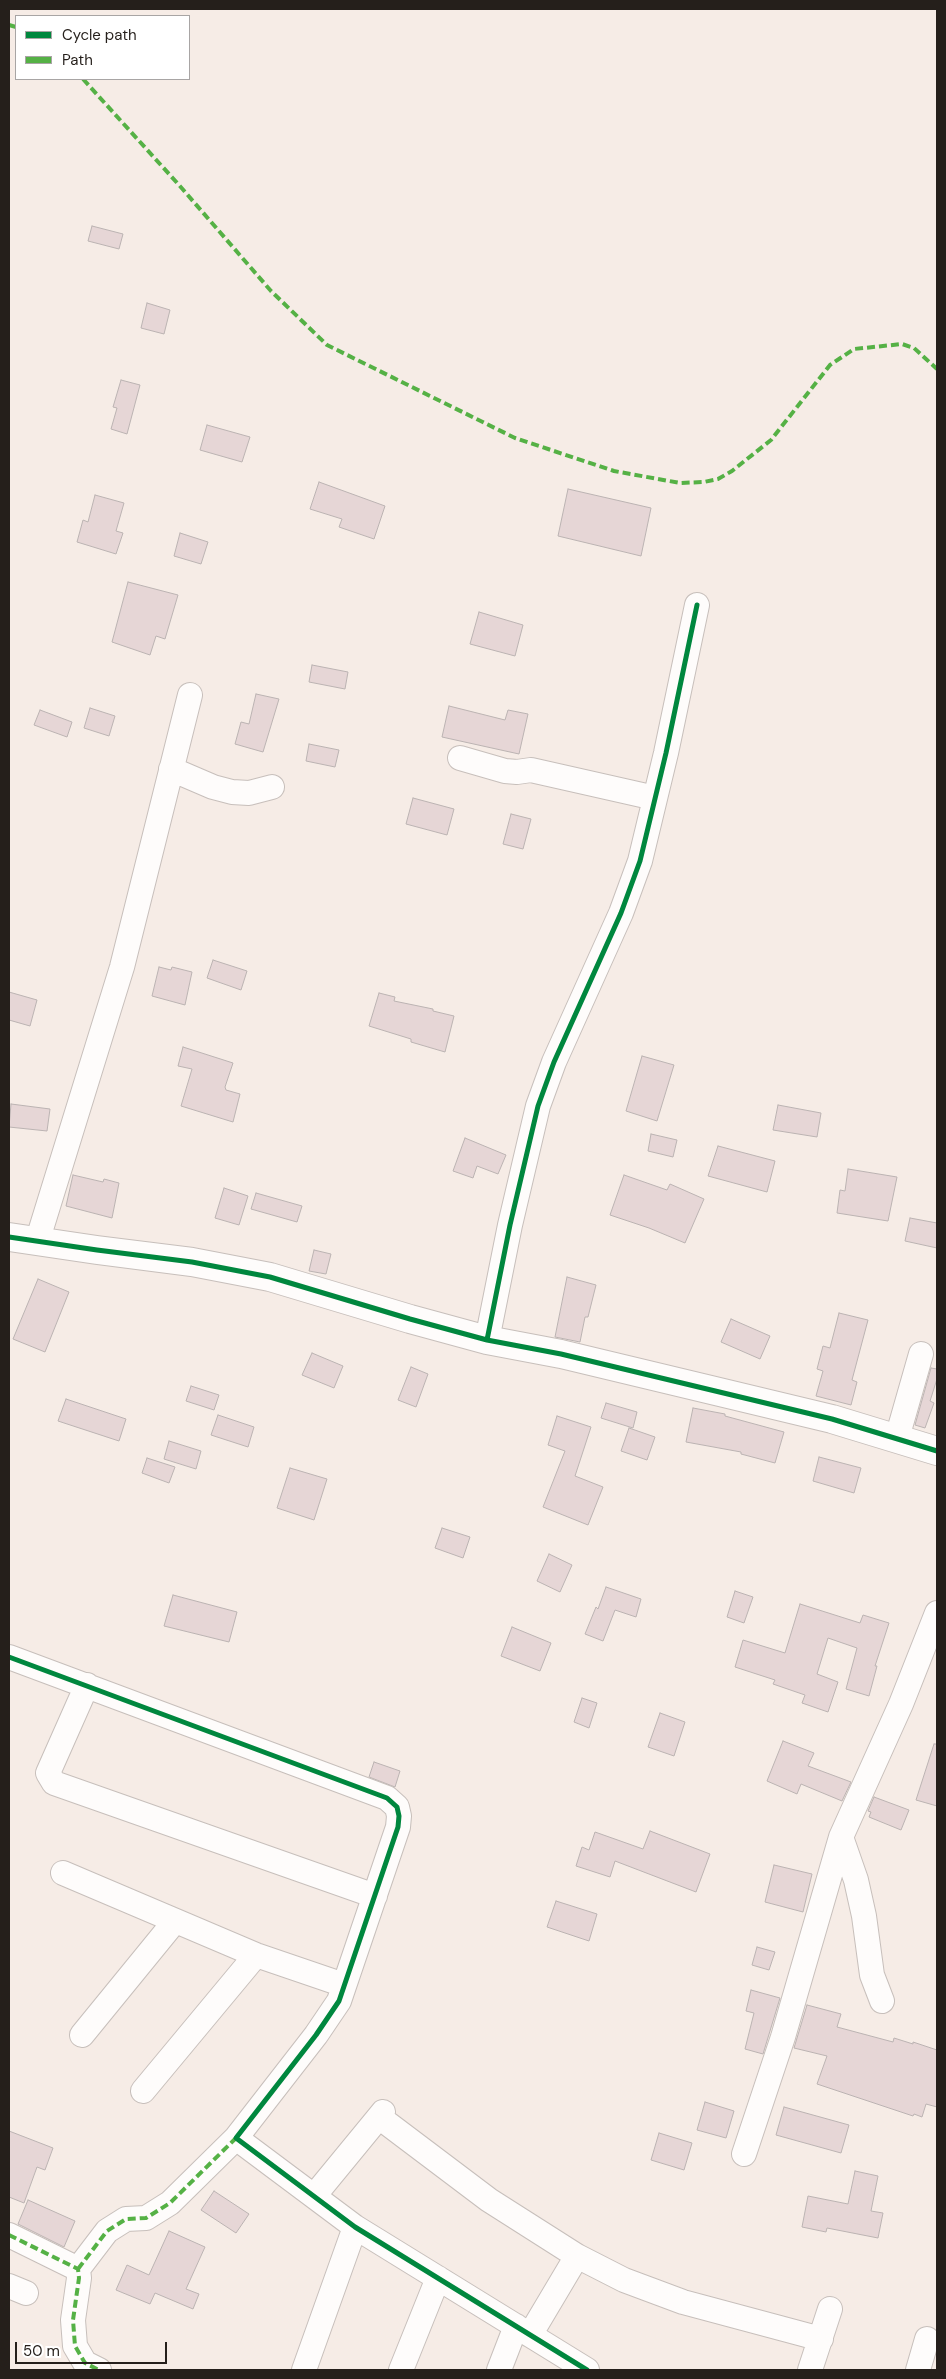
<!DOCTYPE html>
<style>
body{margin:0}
#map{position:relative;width:946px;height:2379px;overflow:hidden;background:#f6ece6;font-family:"DM Sans",sans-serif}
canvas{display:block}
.frame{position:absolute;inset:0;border:10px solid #251f1b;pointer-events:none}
.legend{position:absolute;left:15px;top:15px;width:175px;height:65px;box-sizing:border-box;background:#fff;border:1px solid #a8a5a4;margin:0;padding:6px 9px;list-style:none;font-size:15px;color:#251f1b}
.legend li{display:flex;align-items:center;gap:10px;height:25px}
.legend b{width:25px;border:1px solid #a8a5a4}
.scale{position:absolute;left:15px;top:2342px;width:152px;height:22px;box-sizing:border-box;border:2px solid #251f1b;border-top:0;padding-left:6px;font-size:15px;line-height:18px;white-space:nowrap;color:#251f1b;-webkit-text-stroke:4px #fff;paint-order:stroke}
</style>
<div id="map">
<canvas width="946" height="2379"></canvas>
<div class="frame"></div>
<ul class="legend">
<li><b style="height:6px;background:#00873e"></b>Cycle path</li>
<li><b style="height:6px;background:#55b145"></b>Path</li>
</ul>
<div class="scale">50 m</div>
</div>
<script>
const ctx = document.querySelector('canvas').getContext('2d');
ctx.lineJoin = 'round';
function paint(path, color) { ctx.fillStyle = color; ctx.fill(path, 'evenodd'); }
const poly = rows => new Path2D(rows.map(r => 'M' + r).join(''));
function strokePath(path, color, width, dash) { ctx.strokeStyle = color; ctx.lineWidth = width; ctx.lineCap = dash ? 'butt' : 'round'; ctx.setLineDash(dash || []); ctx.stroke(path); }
const building = poly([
 [92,226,123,234,119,249,88,241,92,226],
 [147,303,170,310,164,334,141,328,147,303],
 [121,380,140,385,127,434,111,429,117,408,113,407,121,380],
 [207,425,250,437,242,462,200,450,207,425],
 [319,482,385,506,374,539,339,527,342,519,310,509,319,482],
 [568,489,651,508,641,556,558,536,568,489],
 [95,495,124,503,116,531,123,533,116,554,77,542,83,520,88,522,95,495],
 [180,533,208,542,201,564,174,556,180,533],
 [128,582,178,595,165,639,156,636,150,655,112,642,128,582],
 [479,612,523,625,515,656,470,644,479,612],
 [312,665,348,672,345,689,309,682,312,665],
 [256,694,279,699,263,752,235,744,241,722,249,724,256,694],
 [449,706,505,720,508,710,528,714,519,754,442,737,449,706],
 [90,708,115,716,109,736,84,728,90,708],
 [40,710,72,722,67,737,34,725,40,710],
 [309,744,339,750,335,767,306,761,309,744],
 [413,798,454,809,447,835,406,824,413,798],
 [511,814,531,819,523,849,503,844,511,814],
 [213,960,247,971,241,990,207,978,213,960],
 [159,967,171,970,172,967,192,972,185,1005,152,996,159,967],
 [9,992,37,1000,30,1026,9,1020,9,992],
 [379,993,395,997,394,1001,433,1009,433,1011,454,1016,445,1052,411,1042,411,1039,369,1026,379,993],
 [183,1047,233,1063,225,1087,226,1090,240,1094,233,1122,181,1106,192,1069,178,1066,183,1047],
 [642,1056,674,1065,657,1121,626,1111,642,1056],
 [11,1104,50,1109,47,1131,9,1127,11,1104],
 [778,1105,821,1113,817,1137,773,1130,778,1105],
 [651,1134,677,1140,673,1157,648,1151,651,1134],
 [465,1138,506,1155,498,1174,477,1166,473,1178,453,1171,465,1138],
 [718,1146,775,1161,767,1192,708,1176,718,1146],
 [848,1169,897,1177,888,1221,837,1213,840,1190,845,1191,848,1169],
 [73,1175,103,1182,104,1179,119,1183,112,1218,66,1206,73,1175],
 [624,1175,667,1190,670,1184,704,1199,685,1243,649,1228,610,1215,624,1175],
 [224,1188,248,1196,239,1225,215,1218,224,1188],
 [256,1193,302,1206,297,1222,251,1209,256,1193],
 [910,1218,937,1223,937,1248,905,1241,910,1218],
 [314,1250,331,1254,326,1274,309,1271,314,1250],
 [567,1277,596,1285,588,1317,585,1317,580,1342,555,1337,567,1277],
 [38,1279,69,1292,45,1352,13,1339,38,1279],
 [839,1313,868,1320,852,1380,857,1382,851,1405,816,1396,823,1371,817,1369,823,1346,830,1348,839,1313],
 [731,1319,770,1336,760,1359,721,1342,731,1319],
 [312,1353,343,1366,334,1388,302,1375,312,1353],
 [411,1367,428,1374,416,1407,398,1400,411,1367],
 [931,1368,937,1369,937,1379,930,1401,934,1403,925,1428,915,1425,931,1368],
 [191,1386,219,1395,214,1410,186,1401,191,1386],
 [66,1399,126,1419,119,1441,58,1421,66,1399],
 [606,1403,637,1412,633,1428,601,1418,606,1403],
 [693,1408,725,1414,725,1416,784,1432,775,1463,741,1454,741,1452,686,1442,693,1408],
 [218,1415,254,1427,248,1447,211,1435,218,1415],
 [557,1416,591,1427,575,1476,603,1487,588,1525,543,1507,565,1451,548,1445,557,1416],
 [629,1428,655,1437,647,1460,621,1451,629,1428],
 [169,1441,201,1451,196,1469,164,1459,169,1441],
 [819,1457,861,1468,854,1493,813,1481,819,1457],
 [147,1458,175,1467,169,1483,142,1473,147,1458],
 [290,1468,327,1479,314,1520,277,1508,290,1468],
 [442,1528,470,1537,463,1558,435,1548,442,1528],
 [549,1554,572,1565,560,1592,537,1581,549,1554],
 [606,1587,641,1599,636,1617,615,1610,603,1641,585,1634,596,1607,598,1609,606,1587],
 [735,1591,753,1597,744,1623,727,1617,735,1591],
 [173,1595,237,1612,229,1642,164,1626,173,1595],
 [800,1604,860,1623,863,1615,889,1623,875,1666,877,1666,869,1696,846,1689,857,1648,828,1638,817,1674,838,1682,828,1712,802,1703,805,1695,773,1684,775,1680,735,1667,743,1640,785,1653,800,1604],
 [512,1627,551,1643,540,1671,501,1656,512,1627],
 [582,1698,597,1703,589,1728,574,1722,582,1698],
 [660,1713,685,1722,674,1756,648,1747,660,1713],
 [783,1741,814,1753,808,1766,851,1782,842,1801,801,1784,797,1794,767,1781,783,1741],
 [934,1744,937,1744,937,1806,916,1800,934,1744],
 [374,1762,400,1771,395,1787,369,1777,374,1762],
 [874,1797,909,1810,901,1830,869,1817,871,1812,868,1811,874,1797],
 [650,1831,710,1854,696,1892,615,1861,610,1877,576,1866,582,1847,589,1850,595,1832,643,1849,650,1831],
 [774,1865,812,1874,803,1912,765,1902,774,1865],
 [556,1901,597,1914,589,1941,547,1927,556,1901],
 [757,1947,775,1952,769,1970,752,1965,757,1947],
 [751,1990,780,1998,763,2054,745,2049,754,2013,746,2011,751,1990],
 [807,2005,841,2014,837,2027,893,2042,894,2038,913,2044,913,2042,937,2050,937,2107,926,2104,922,2117,914,2114,913,2116,817,2084,827,2056,794,2048,807,2005],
 [705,2102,734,2111,726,2138,697,2130,705,2102],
 [784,2107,849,2125,841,2153,776,2135,784,2107],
 [9,2131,53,2148,45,2170,37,2167,24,2203,9,2197,9,2131],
 [659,2133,692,2143,684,2170,651,2160,659,2133],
 [855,2171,878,2176,871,2211,883,2213,878,2238,827,2228,826,2232,802,2227,808,2196,848,2204,855,2171],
 [214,2191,249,2214,236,2233,201,2210,214,2191],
 [28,2200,75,2221,64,2247,18,2224,28,2200],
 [169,2231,205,2247,186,2289,199,2294,193,2309,155,2293,150,2304,116,2290,127,2265,149,2275,169,2231]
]);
const minor = poly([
 [460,758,505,771,517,772,531,770,655,798],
 [171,769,213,787,232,792,249,793,272,787],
 [37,1242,122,967,190,695],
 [487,1340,510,1225,538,1106,554,1062,621,913,640,861,666,753,697,605],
 [897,1438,921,1354],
 [9,1657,387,1798,397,1807,399,1816,398,1827,339,2001,316,2035,236,2138,355,2227,587,2370],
 [87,1685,48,1773,54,1783,375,1896],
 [841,1837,856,1880,864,1916,872,1975,882,2001],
 [63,1873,256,1955,344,1985],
 [82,2035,175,1921],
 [143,2091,256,1955],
 [379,2117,489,2200,577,2256,624,2280,683,2302,821,2339],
 [744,2154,783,2037,841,1837,901,1704,937,1613],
 [314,2196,383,2112],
 [9,2235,78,2269,79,2278,73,2320,75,2346,85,2363,99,2370],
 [78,2269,107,2231,126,2219,146,2218,170,2203,236,2138],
 [9,2286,26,2293],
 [530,2335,577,2256],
 [304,2370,355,2227],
 [401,2370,438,2278],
 [499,2370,516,2326],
 [810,2370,830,2309],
 [918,2370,927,2339]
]);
const tertiary = poly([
 [9,1237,97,1250,192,1262,270,1277,410,1319,487,1340,561,1354,832,1419,937,1451]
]);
const quiet = poly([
 [9,25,16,27],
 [83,79,179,185,271,291,327,345,515,438,614,471,680,483,704,482,718,479,732,471,771,440,830,365,854,349,902,344,914,348,937,369],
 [9,2235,78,2269,79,2278,73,2320,75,2346,85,2363,99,2370],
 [78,2269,107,2231,126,2219,146,2218,170,2203,236,2138]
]);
const cycleway = poly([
 [9,1237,97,1250,192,1262,270,1277,410,1319,487,1340,561,1354,832,1419,937,1451],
 [487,1340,510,1225,538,1106,554,1062,621,913,640,861,666,753,697,605],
 [9,1657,387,1798,397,1807,399,1816,398,1827,339,2001,316,2035,236,2138,355,2227,587,2370]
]);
paint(building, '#e6d6d6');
strokePath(building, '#bbb3b2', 1);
strokePath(minor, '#c7bfbb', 26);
strokePath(tertiary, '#c7bfbb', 30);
strokePath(minor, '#fefcfb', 24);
strokePath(tertiary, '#fefcfb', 28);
strokePath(quiet, '#55b145', 4, [8, 4]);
strokePath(cycleway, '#00873e', 5);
</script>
